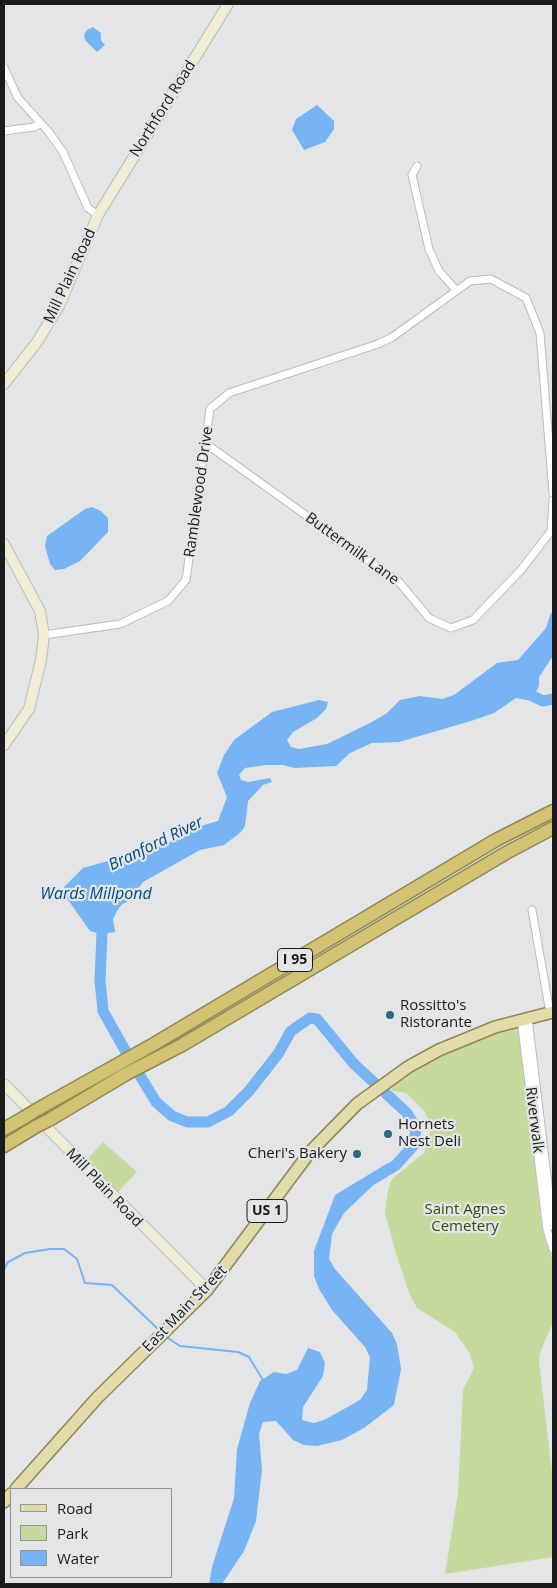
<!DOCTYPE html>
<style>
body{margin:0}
#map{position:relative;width:557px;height:1588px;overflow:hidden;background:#e3e5e7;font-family:"Open Sans",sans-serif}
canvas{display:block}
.frame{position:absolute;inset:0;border:5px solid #1a1b1c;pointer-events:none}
.legend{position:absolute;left:10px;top:1488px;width:162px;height:90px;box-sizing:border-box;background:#e3e5e7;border:1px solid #939496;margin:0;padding:6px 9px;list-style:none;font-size:15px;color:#1a1b1c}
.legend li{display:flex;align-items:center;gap:10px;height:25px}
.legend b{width:25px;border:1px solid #939496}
</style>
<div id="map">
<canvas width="557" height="1588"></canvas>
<div class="frame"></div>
<ul class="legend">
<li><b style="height:6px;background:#e3dbaa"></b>Road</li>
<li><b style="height:14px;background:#c6da9d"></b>Park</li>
<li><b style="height:14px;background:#76b4f3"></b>Water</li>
</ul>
</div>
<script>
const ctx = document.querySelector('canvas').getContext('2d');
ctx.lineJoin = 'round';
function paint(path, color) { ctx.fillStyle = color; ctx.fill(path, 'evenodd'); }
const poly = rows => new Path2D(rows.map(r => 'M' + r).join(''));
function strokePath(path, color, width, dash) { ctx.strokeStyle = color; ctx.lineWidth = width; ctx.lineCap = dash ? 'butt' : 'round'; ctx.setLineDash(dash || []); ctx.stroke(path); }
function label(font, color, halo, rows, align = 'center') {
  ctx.font = font + ' "Open Sans",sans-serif'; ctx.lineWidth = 4.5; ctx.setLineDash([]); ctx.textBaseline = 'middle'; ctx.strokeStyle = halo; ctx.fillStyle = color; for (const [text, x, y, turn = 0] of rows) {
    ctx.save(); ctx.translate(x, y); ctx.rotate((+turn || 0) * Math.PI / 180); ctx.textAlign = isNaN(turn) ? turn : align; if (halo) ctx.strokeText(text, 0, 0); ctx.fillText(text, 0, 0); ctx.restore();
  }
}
const green = poly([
 [516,1028,521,1037,545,1240,553,1260,553,1322,540,1353,539,1362,553,1481,553,1557,445,1574,458,1493,463,1390,474,1368,470,1354,455,1332,417,1308,409,1293,395,1250,385,1213,388,1190,392,1179,424,1153,431,1128,425,1112,406,1093,393,1091,390,1088,415,1069,454,1049,487,1035],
 [103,1142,137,1172,116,1194,85,1162]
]);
const water = poly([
 [93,27,101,33,101,40,105,45,97,52,85,40,84,35,87,30],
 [317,105,334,121,334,129,325,142,304,150,292,130,293,127,296,119],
 [92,507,101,511,108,518,108,532,80,561,64,569,55,570,50,564,45,546,47,536,85,509],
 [551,613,553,613,553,656,539,677,539,686,531,701,516,698,494,713,471,721,399,742,372,743,350,753,336,766,294,768,283,765,266,765,245,768,239,775,241,780,248,782,270,778,272,782,263,785,248,801,245,826,241,832,224,845,200,850,143,882,129,901,122,904,117,911,113,919,115,932,100,934,90,931,66,897,64,887,83,868,165,845,197,827,218,821,227,797,217,773,224,755,234,740,272,712,319,700,328,702,326,709,317,718,293,732,287,740,291,747,299,749,327,744,372,722,387,713,400,700,420,696,442,699,454,695,497,663,518,660,546,628],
 [388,1163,383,1176,344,1213,332,1234,329,1259,335,1269,392,1333,397,1344,401,1369,394,1405,364,1428,342,1440,317,1446,304,1445,293,1440,276,1421,263,1422,259,1434,262,1470,256,1521,244,1551,222,1584,209,1584,212,1567,234,1498,237,1449,250,1403,260,1381,274,1372,286,1374,297,1370,308,1348,320,1352,325,1363,323,1376,303,1407,302,1420,314,1423,326,1419,360,1400,367,1390,370,1357,365,1347,332,1310,319,1289,314,1276,314,1251,335,1195]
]);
const stream = poly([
 [4,1270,8,1262,25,1253,50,1249,64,1249,77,1259,85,1283,112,1285,160,1331],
 [165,1336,180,1346,238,1352,249,1357,263,1380]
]);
const river = poly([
 [520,690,543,701,553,699],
 [99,921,102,934,100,980,103,1011,126,1052],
 [139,1074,156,1102,172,1116,187,1122,208,1122,229,1111,249,1091,278,1054,291,1031,310,1018,317,1019,354,1064,407,1113,416,1129,413,1146,396,1165,373,1179]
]);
const street = poly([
 [4,68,18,98,48,131,63,152,88,208,98,215],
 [4,131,34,127,40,124],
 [417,166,412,175,429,249,439,271,456,290],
 [205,443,399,582,429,618,451,628,473,620,521,570,551,531,553,500],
 [44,635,120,624,168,601,186,580,210,409,229,393,378,344,391,338,470,281,491,279,526,298,540,333,553,493],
 [532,910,550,1013],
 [528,1018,553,1226],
 [521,1019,547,1230,553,1249]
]);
const secondary = poly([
 [4,384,37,342,59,306,98,215,228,4],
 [4,544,40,611,44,635,41,660,29,709,4,745],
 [4,1084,207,1290]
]);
const primary = poly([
 [16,1489,97,1398,207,1290,310,1152,357,1104,408,1067,439,1050,495,1027,553,1012],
 [4,1502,11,1494]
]);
const highway = poly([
 [38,1109,154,1044,496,840,553,811],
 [49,1120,126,1074,182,1045,506,853,553,828],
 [4,1129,25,1117],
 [4,1146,35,1127]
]);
const highwayBridge = poly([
 [25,1117,38,1109],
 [35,1127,49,1120]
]);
const markers = [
 [390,1015,5,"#2b6b7f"],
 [388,1134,5,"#2b6b7f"],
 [357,1154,5,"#2b6b7f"]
];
const shields = [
 [295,960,35],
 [267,1211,40]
];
const shieldNames = [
 ["I 95",295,960],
 ["US 1",267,1211]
];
const streetNames = [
 ["Northford Road",163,109,-58],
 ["Mill Plain Road",70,276,-65],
 ["Ramblewood Drive",199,492,-82],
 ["Buttermilk Lane",352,549,36],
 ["Riverwalk",534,1120,83],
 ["Mill Plain Road",104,1188,46],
 ["East Main Street",185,1309,-46]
];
const poiNames = [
 ["Rossitto's",400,1006],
 ["Ristorante",400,1023],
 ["Hornets",398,1125],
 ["Nest Deli",398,1142],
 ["Cheri's Bakery",347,1154,"right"]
];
const parkNames = [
 ["Saint Agnes",465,1210],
 ["Cemetery",465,1227]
];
const waterNames = [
 ["Branford River",156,844,-26],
 ["Wards Millpond",96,894]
];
paint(green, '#c6da9d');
paint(water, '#76b4f3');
strokePath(stream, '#76b4f3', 2);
strokePath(river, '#76b4f3', 11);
strokePath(street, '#babcbf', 9);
strokePath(secondary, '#babcbf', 12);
strokePath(primary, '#918853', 14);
strokePath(highway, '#918853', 15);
strokePath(street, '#fff', 7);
strokePath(secondary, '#f1edd4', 10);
strokePath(primary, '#e3dbaa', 11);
strokePath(highway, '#d1c371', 12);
strokePath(highwayBridge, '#918853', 15, []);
strokePath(highwayBridge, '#d1c371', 12);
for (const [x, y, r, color] of markers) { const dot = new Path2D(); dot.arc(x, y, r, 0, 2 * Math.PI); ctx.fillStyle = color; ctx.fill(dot); strokePath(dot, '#e3e5e7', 2); }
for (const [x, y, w] of shields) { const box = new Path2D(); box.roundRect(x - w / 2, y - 11.5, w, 23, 4); ctx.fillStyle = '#e3e5e7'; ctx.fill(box); strokePath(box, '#1a1b1c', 1); }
label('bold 14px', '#1a1b1c', null, shieldNames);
label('15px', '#1a1b1c', '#e3e5e7', streetNames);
label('15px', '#1a1b1c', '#e3e5e7', poiNames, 'left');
label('15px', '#3a490d', '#e3e5e7', parkNames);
label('italic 16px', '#014b83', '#e3e5e7', waterNames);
</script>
